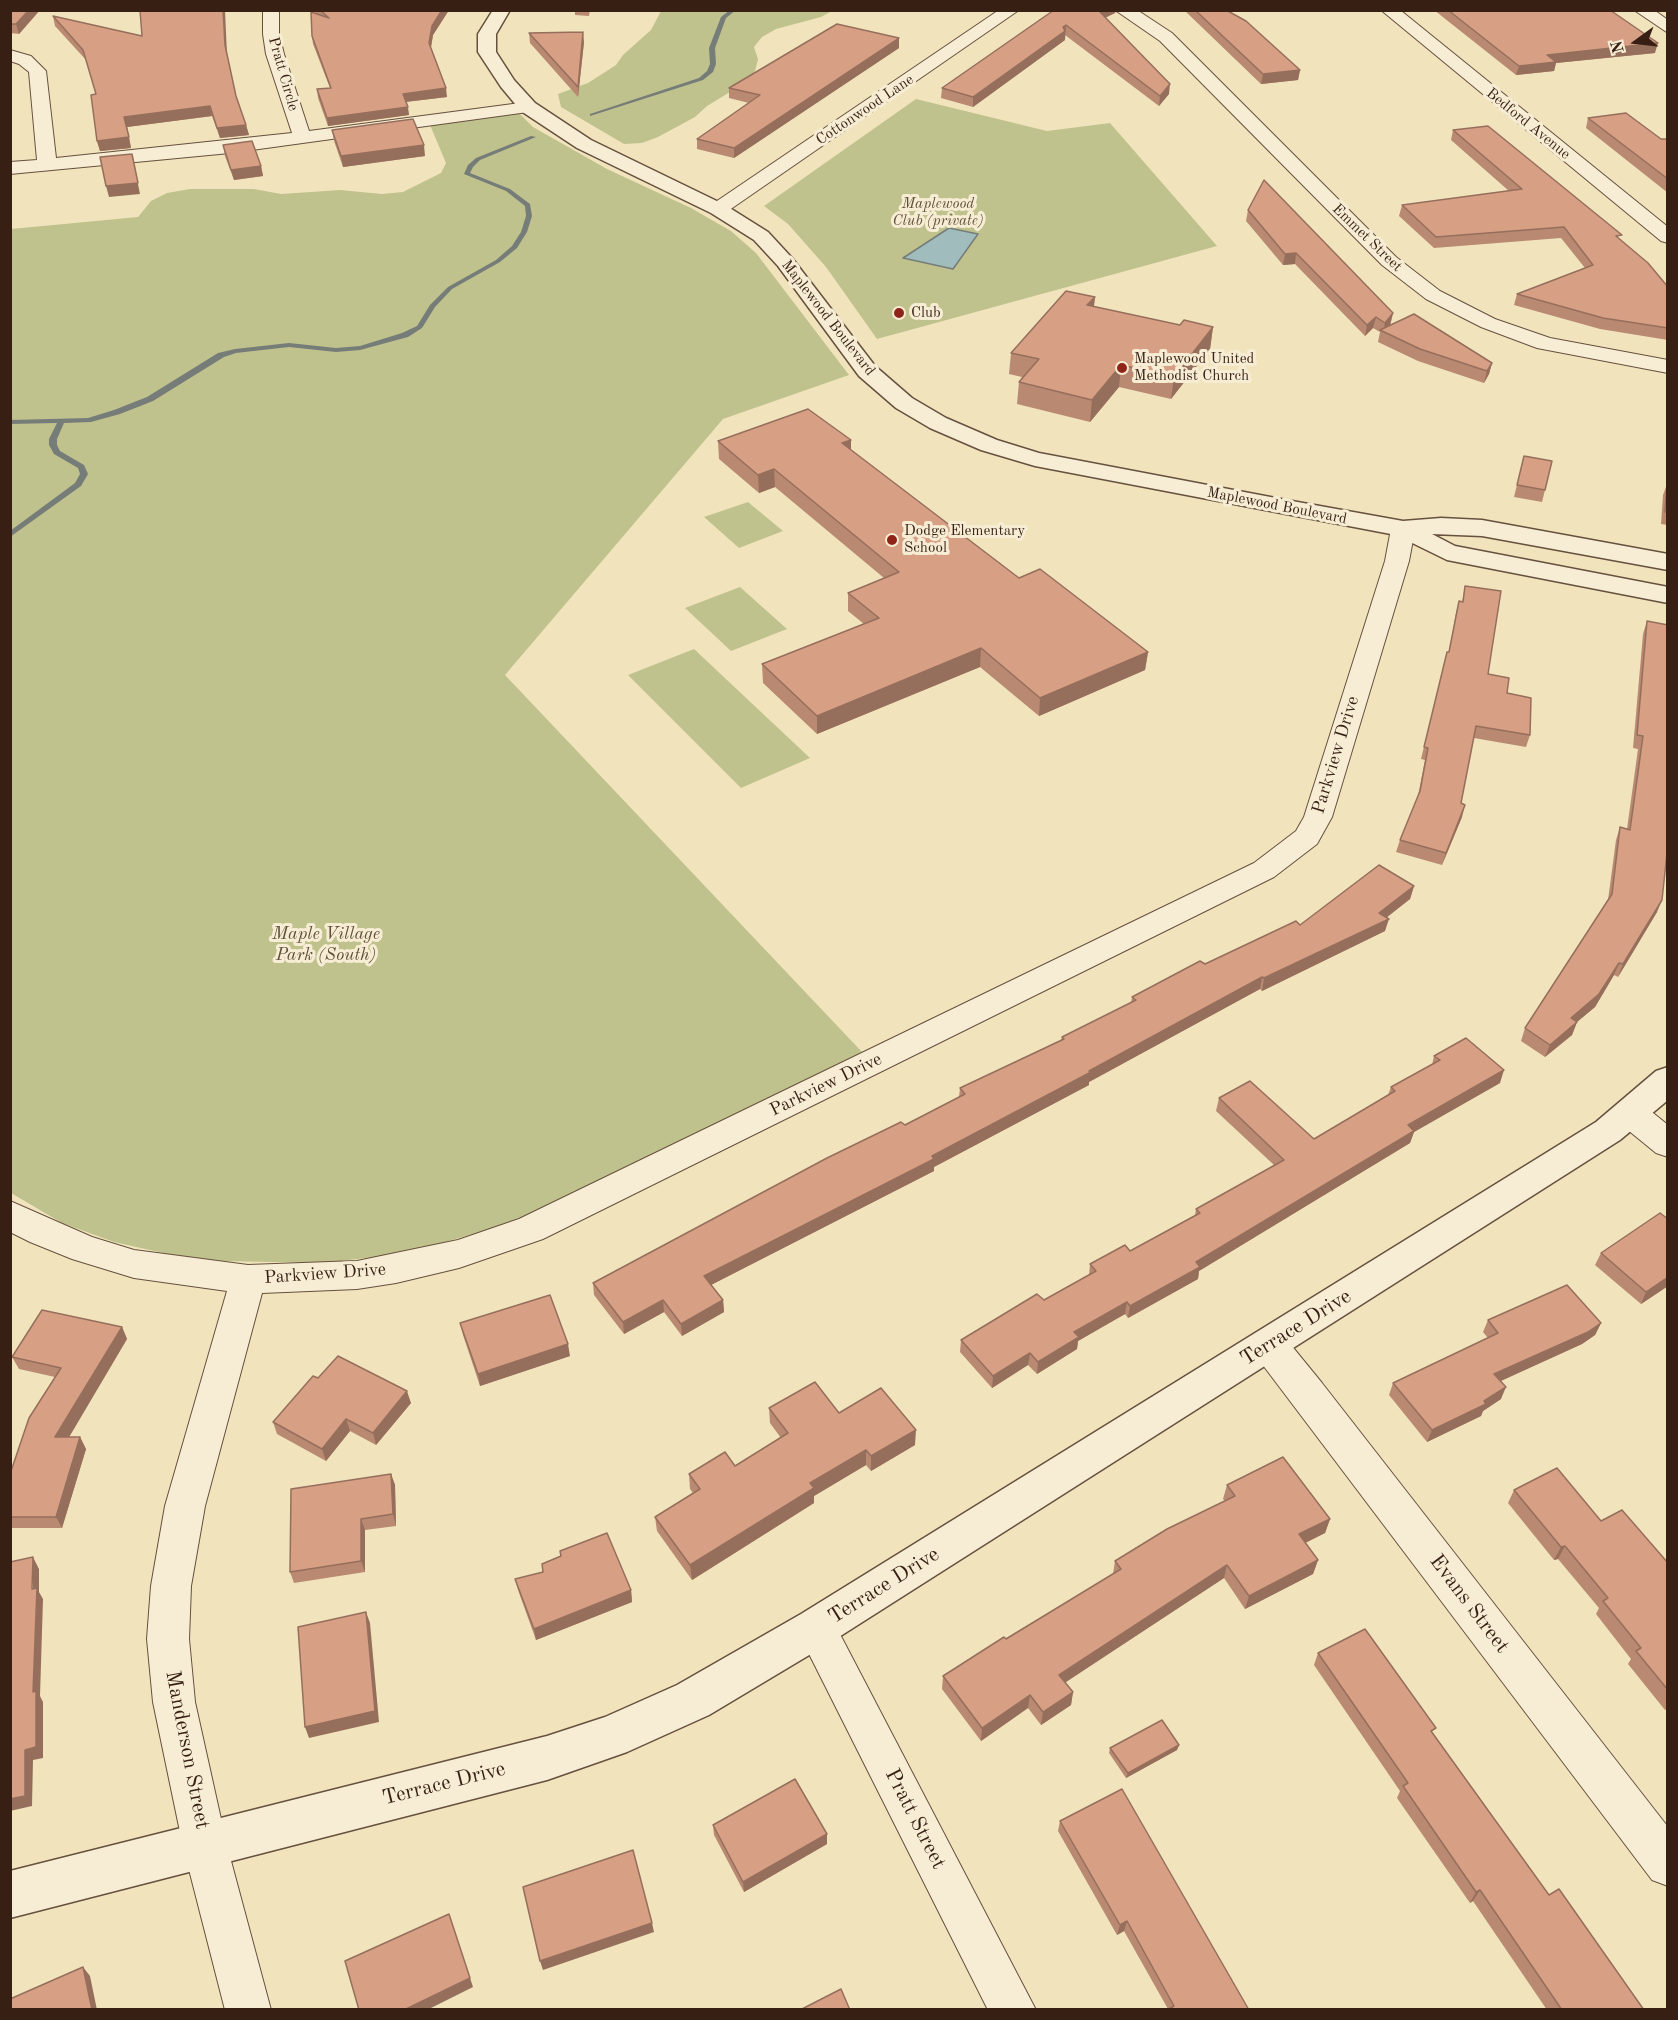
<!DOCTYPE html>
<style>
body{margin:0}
#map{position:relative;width:1678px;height:2020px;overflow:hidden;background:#f1e4bd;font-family:"Old Standard TT",serif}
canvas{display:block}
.frame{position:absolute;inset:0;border:12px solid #371f14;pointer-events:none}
.north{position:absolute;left:1606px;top:12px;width:60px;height:60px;-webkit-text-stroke:4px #f6edd4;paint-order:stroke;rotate:255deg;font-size:16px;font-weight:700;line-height:24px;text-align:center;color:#371f14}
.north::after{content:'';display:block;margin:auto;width:21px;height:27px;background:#371f14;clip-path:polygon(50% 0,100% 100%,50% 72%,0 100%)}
</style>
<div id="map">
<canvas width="1678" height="2020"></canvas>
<div class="frame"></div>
<div class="north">N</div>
</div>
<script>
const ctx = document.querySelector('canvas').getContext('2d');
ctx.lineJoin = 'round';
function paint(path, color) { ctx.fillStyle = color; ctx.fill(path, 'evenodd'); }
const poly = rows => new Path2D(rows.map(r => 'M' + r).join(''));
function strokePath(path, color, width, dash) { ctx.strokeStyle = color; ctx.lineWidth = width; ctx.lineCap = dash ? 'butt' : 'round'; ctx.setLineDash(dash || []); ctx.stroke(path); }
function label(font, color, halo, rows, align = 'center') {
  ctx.font = font + ' "Old Standard TT",serif'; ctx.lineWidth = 6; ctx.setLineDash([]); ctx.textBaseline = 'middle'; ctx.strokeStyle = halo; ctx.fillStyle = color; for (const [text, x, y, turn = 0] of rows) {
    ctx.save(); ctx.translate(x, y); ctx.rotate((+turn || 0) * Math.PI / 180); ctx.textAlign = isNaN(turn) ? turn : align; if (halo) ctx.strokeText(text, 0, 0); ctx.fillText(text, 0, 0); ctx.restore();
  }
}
const green = poly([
 [661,11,832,11,821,17,776,29,762,37,754,47,758,59,755,71,748,81,707,106,695,117,658,137,642,143,624,144,561,107,558,94,588,83,616,65,623,55,651,30],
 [916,99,1047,131,1110,123,1217,246,877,339,826,267,788,224,764,206],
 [519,113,533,127,607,169,691,208,731,231,756,253,849,375,723,419,505,675,862,1052,540,1210,487,1230,438,1244,383,1256,324,1263,221,1261,172,1255,114,1242,62,1223,11,1193,11,229,138,217,151,201,167,193,190,189,254,189,281,194,340,190,382,194,403,192,441,173,446,163,430,125],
 [748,502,783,531,739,548,704,517],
 [740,587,787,629,731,651,685,608],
 [694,649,810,758,741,788,628,675]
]);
const water = poly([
 [949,228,978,234,953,269,903,258,949,228]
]);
const stream = poly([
 [730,10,736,10,726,18,715,48,716,64,713,72,703,80,590,116,590,114,699,78,707,71,710,64,709,48,721,17,730,10],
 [531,136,536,137,480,160,473,167,470,173,510,189,530,204,532,216,527,232,517,248,500,262,452,289,435,307,422,328,408,337,360,350,336,352,289,347,236,353,224,357,153,401,120,414,91,422,64,423,57,439,57,445,60,451,84,465,88,474,81,486,10,537,10,531,75,483,80,474,78,468,54,454,49,445,49,439,57,423,10,424,10,420,88,418,114,410,147,397,218,353,235,349,289,343,336,348,360,346,402,333,417,326,430,305,448,287,496,260,512,246,521,232,526,216,525,206,506,191,464,174,468,165,476,158,531,136]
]);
const minor = poly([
 [263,10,279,10,279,34,284,54,309,131,528,102,537,107,528,112,230,153,10,174,10,162,37,160,29,72,19,64,10,61,10,50,31,56,46,71,56,158,292,133,266,54,263,34,263,10],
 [999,10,1019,10,725,213,711,213,708,209,711,205,999,10],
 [1115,10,1137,10,1172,33,1396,257,1440,291,1495,319,1550,338,1668,360,1668,373,1537,348,1481,327,1426,299,1382,265,1160,41,1115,10],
 [1381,10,1400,10,1668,227,1668,243,1661,241,1381,10],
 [1634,10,1654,10,1668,20,1668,33,1634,10],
 [1403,522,1412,524,1415,529,1409,561,1332,817,1317,844,1274,877,543,1239,459,1268,396,1283,357,1289,262,1293,205,1506,191,1586,189,1639,195,1702,227,1846,271,2010,225,2010,183,1846,153,1702,147,1639,151,1586,165,1506,227,1291,134,1278,72,1259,30,1242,10,1232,10,1201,92,1237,134,1250,248,1265,357,1261,458,1240,519,1219,1254,863,1296,831,1304,817,1385,561,1391,529,1394,524,1403,522],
 [1630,1101,1642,1104,1668,1125,1668,1157,1656,1153,1618,1122,1613,1113,1618,1104,1630,1101],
 [1269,1330,1282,1334,1322,1383,1668,1827,1668,1886,1652,1880,1256,1356,1251,1345,1256,1334,1269,1330],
 [816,1609,830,1615,1036,2010,988,2010,796,1628,802,1615,816,1609]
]);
const tertiary = poly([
 [493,10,510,10,496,34,496,52,514,80,535,103,591,140,725,205,768,232,792,258,875,366,912,398,946,418,997,440,1039,453,1281,499,1403,521,1441,518,1482,520,1668,554,1668,570,1482,536,1432,534,1455,546,1668,587,1668,603,1447,560,1396,535,1035,466,981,450,930,428,896,408,859,376,778,266,754,240,711,213,577,148,521,111,501,87,478,52,478,34,493,10],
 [1668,1067,1668,1100,1620,1140,831,1642,709,1715,627,1752,547,1780,10,1918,10,1871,547,1736,605,1717,677,1685,801,1614,1596,1122,1656,1071,1668,1067]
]);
const wall = poly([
 [10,10,40,10,19,34,10,33],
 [313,10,449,10,433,35,431,48,447,97,406,102,409,115,328,126,318,98,317,89,330,88,313,44,312,36,316,14],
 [575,10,590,10,589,16,575,15],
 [1054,10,1116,10,1115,13,1105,18,1169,94,1159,106,1065,35,1065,40,973,107,941,98,942,88],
 [1184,10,1226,10,1300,70,1298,80,1261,84],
 [1434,10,1610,10,1655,53,1556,63,1554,71,1516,75],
 [53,16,227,55,236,96,246,125,249,135,220,138,212,116,127,127,131,148,100,151,97,141,96,94,86,60,55,26],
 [529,33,584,42,578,97,530,43],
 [899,38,899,48,734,158,697,149,697,139,749,103,729,98,729,88],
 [1588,118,1661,139,1668,139,1668,193,1586,128],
 [332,130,425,156,343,167,334,141],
 [1453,130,1620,240,1668,287,1668,340,1600,329,1514,305,1517,294,1585,268,1561,238,1434,248,1399,216,1402,205,1509,191,1451,140],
 [223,145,261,166,263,176,234,180,225,156],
 [1248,210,1393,313,1390,326,1492,363,1489,374,1484,383,1418,361,1378,342,1380,332,1373,328,1365,336,1295,264,1283,265,1246,221],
 [1095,297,1094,307,1180,325,1213,327,1210,349,1171,399,1119,387,1090,422,1017,404,1019,382,1022,377,1009,374,1011,353],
 [718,441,851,450,1019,578,1148,652,1145,670,1039,716,980,667,817,734,763,683,762,664,864,624,848,611,848,593,884,578,775,487,759,493,719,459],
 [1524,456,1545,490,1542,502,1514,497],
 [1667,484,1668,484,1668,525,1661,524,1663,495],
 [1465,586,1488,674,1507,693,1530,735,1526,747,1474,738,1461,803,1462,817,1442,865,1396,852,1400,840,1418,796,1425,760,1421,759,1444,664,1449,652,1456,613,1459,601,1462,602],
 [1647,621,1657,912,1618,977,1614,975,1595,1007,1577,1022,1572,1035,1545,1057,1521,1041,1525,1028,1608,900,1616,840,1620,827,1627,829,1638,749,1633,748,1643,634],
 [1414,886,1410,899,1386,918,1385,931,1262,991,1260,989,1089,1082,1089,1085,934,1167,934,1171,711,1285,723,1300,724,1312,682,1336,664,1312,624,1334,594,1295,593,1283,959,1097,960,1088,1061,1040,1062,1037,1131,1003,1132,997,1205,964,1300,925],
 [1434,1056,1500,1083,1414,1132,1410,1143,1199,1271,1198,1279,1128,1318,1125,1314,1078,1341,1077,1349,1037,1374,1028,1365,992,1388,960,1352,961,1340,1044,1300,1089,1275,1090,1264,1130,1251,1195,1215,1196,1209,1274,1165,1216,1111,1219,1098,1314,1139,1388,1095,1391,1087,1432,1065],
 [1668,1219,1668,1286,1641,1304,1595,1265,1601,1253],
 [1488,1320,1601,1323,1595,1335,1582,1344,1500,1381,1501,1399,1483,1411,1481,1416,1427,1442,1389,1395,1393,1383,1488,1338,1483,1332],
 [460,1323,570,1356,480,1386,463,1335],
 [122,1327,127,1339,69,1437,80,1437,86,1449,62,1528,10,1528,10,1474,55,1377,19,1369,12,1357],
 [318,1378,411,1403,376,1445,350,1431,326,1461,277,1434,273,1422],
 [769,1408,839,1413,915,1445,871,1471,866,1465,814,1496,814,1503,692,1580,657,1531,655,1517,693,1493,690,1489,689,1474,735,1466,781,1438,770,1423],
 [391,1474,395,1485,396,1526,365,1530,365,1572,294,1583,290,1572],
 [1227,1485,1330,1519,1325,1533,1305,1543,1318,1560,1313,1574,1245,1609,1224,1578,1065,1682,1073,1692,1071,1705,1041,1725,1028,1708,981,1741,942,1689,943,1676,1113,1574,1115,1561,1225,1501,1223,1499],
 [1514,1490,1601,1521,1668,1563,1668,1709,1665,1710,1628,1664,1631,1659,1596,1614,1599,1608,1558,1559,1554,1560,1508,1503],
 [560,1551,631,1590,632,1602,536,1640,518,1590,515,1579,543,1572,561,1556],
 [1318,1653,1433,1733,1549,1895,1644,2010,1547,2010,1473,1901,1470,1903,1397,1798,1400,1791,1314,1665],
 [1179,1745,1177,1750,1126,1778,1109,1753,1110,1748],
 [1060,1821,1249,2010,1168,2009,1124,1931,1117,1935,1058,1831],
 [713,1825,827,1834,827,1844,744,1892,714,1835]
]);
const shadedWall = poly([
 [29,10,40,10,19,34,16,24],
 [223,10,225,10,227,55,225,45],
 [442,10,449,10,433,35,430,52,429,43,432,26],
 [1100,10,1116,10,1115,13,1098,21,1099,11],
 [1066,25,1065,40,973,107,973,97,1063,27],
 [583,32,584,42,578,97,578,87],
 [899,38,899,48,734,158,734,148],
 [1658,43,1655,53,1556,63,1554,71,1516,75,1519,66,1547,55],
 [1300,70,1298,80,1261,84,1263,74],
 [1170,84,1169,94,1159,106,1160,96],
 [446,88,447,97,404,102,403,94],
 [210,106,212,116,127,127,131,148,100,151,97,141,124,117],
 [408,107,409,115,328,126,327,118],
 [246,125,249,135,220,138,217,128],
 [424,145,425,156,343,167,341,156],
 [132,154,140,194,109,197,106,186],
 [261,166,263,176,234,180,231,170],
 [1296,253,1295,264,1283,265,1285,254],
 [1095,297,1092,319,1087,305],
 [1393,313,1390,325,1384,332,1383,332,1385,323],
 [1376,317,1373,328,1365,336,1367,325],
 [1213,327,1210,349,1171,399,1174,377],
 [1492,363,1489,374,1484,383,1487,371],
 [1121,365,1119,387,1090,422,1092,400],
 [851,440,851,458,842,443],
 [774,469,775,487,759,493,758,475],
 [981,648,980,667,817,734,817,716],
 [1148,652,1145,670,1039,716,1040,698],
 [1465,805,1462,817,1442,865,1446,853],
 [1414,886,1410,899,1378,924,1389,919,1385,931,1262,991,1264,978,1379,913],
 [1662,900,1657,912,1618,977,1623,964],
 [1619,963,1614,975,1595,1007,1566,1031,1571,1018],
 [1262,977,1260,989,1089,1082,1089,1085,934,1167,934,1171,705,1288,704,1276,932,1156],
 [1577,1022,1572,1035,1545,1057,1550,1045],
 [1504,1070,1500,1083,1414,1132,1410,1143,1199,1271,1198,1279,1128,1318,1130,1306,1196,1262,1408,1125],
 [1668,1277,1668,1286,1641,1304,1646,1292],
 [663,1300,664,1312,624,1334,623,1322],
 [723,1300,724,1312,682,1336,681,1324],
 [1127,1302,1125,1314,1078,1341,1077,1349,1037,1374,1038,1362,1074,1332],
 [1601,1323,1595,1335,1582,1344,1490,1386,1494,1374],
 [122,1327,127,1339,62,1449,55,1437],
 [568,1344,570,1356,480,1386,478,1374],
 [1030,1353,1028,1365,992,1388,993,1376],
 [1506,1387,1501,1399,1483,1411,1481,1416,1427,1442,1432,1430,1484,1401],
 [407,1391,411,1403,376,1445,373,1433],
 [346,1419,350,1431,326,1461,322,1449],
 [916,1430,915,1445,871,1471,871,1456],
 [80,1437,86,1449,62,1528,56,1517],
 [866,1450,866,1465,814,1496,814,1503,692,1580,690,1565,810,1483],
 [391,1474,395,1485,396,1526,393,1514],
 [361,1519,365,1530,365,1572,361,1561],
 [1330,1519,1325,1533,1295,1548,1299,1534],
 [1565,1546,1558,1559,1554,1560,1561,1547],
 [33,1557,39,1569,39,1592,43,1599,40,1696,43,1702,43,1758,33,1760,32,1806,10,1811,10,1799,25,1750,33,1692],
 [1318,1560,1313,1574,1245,1609,1249,1596],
 [1227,1565,1224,1578,1057,1688,1059,1675],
 [631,1590,632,1602,536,1640,534,1629],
 [366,1612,370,1623,379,1722,309,1738,305,1727],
 [1073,1692,1071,1705,1041,1725,1043,1712],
 [1030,1695,1028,1708,981,1741,982,1728],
 [1179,1745,1177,1750,1126,1778,1128,1773],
 [827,1834,827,1844,744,1892,743,1882],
 [1480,1890,1473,1901,1470,1903,1476,1892],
 [1127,1921,1124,1931,1117,1935,1120,1925],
 [452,1923,473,1987,427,2010,404,2010],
 [652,1923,654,1932,543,1970,540,1961],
 [83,1967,90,1976,97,2010,92,2010]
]);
const building = poly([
 [10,10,29,10,16,24,10,24,10,10],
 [140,10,223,10,225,45,236,96,246,125,217,128,210,106,124,117,129,137,97,141,91,95,96,94,83,50,53,16,142,36,140,10],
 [320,10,442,10,432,26,429,43,446,88,403,94,408,107,327,118,317,89,331,88,312,36,311,12,329,18,320,10],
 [1054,10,1100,10,1099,11,1170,84,1160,96,1066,25,1063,27,1065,31,973,97,942,88,1054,10],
 [1195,10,1226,10,1246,21,1300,70,1263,74,1195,10],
 [1448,10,1610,10,1658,43,1547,55,1556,62,1519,66,1448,10],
 [837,24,899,38,734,148,697,139,760,95,729,88,837,24],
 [583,32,578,87,529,33,583,32],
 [1626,113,1661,139,1668,139,1668,179,1588,118,1626,113],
 [413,119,424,145,341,156,332,130,413,119],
 [1488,126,1622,235,1616,236,1648,263,1668,287,1668,328,1603,318,1517,294,1593,265,1564,227,1436,237,1402,205,1522,189,1453,130,1488,126],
 [252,141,261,166,231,170,223,145,252,141],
 [132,154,138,183,106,186,100,157,132,154],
 [1264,180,1393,313,1385,323,1376,317,1367,325,1296,253,1285,254,1248,210,1264,180],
 [1066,291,1095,297,1087,305,1180,325,1184,320,1213,327,1174,377,1121,365,1092,400,1019,382,1039,359,1011,353,1066,291],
 [1414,314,1492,363,1487,371,1420,349,1380,330,1414,314],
 [808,409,851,440,842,443,1019,578,1040,569,1148,652,1040,698,981,648,817,716,762,664,879,618,848,593,899,572,774,469,758,475,718,441,808,409],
 [1524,456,1552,461,1545,490,1517,485,1524,456],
 [1667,484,1668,484,1668,512,1665,512,1667,484],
 [1465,586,1501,591,1488,674,1509,678,1507,693,1531,698,1530,735,1476,726,1461,803,1465,805,1446,853,1400,840,1420,791,1428,748,1424,747,1447,652,1449,652,1459,601,1463,602,1465,586],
 [1647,621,1668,625,1668,844,1662,900,1623,964,1619,963,1599,994,1571,1018,1577,1022,1550,1045,1525,1028,1612,894,1620,827,1630,830,1643,736,1637,735,1647,621],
 [1379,865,1414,886,1379,913,1389,919,1264,978,1262,977,1089,1071,1091,1072,932,1156,934,1159,704,1276,723,1300,681,1324,663,1300,623,1322,593,1283,827,1158,901,1122,905,1125,965,1094,960,1088,1064,1039,1062,1037,1136,1000,1132,997,1200,961,1205,964,1296,921,1300,925,1379,865],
 [1466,1038,1504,1070,1408,1125,1414,1131,1196,1262,1200,1267,1130,1306,1127,1302,1074,1332,1079,1337,1038,1362,1030,1353,993,1376,961,1340,1037,1294,1044,1300,1096,1271,1090,1264,1125,1245,1130,1251,1200,1213,1196,1209,1284,1160,1219,1098,1250,1081,1314,1139,1395,1091,1391,1087,1440,1060,1434,1056,1466,1038],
 [1660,1213,1668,1219,1668,1277,1646,1292,1601,1253,1660,1213],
 [1567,1285,1601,1323,1588,1332,1494,1374,1506,1387,1484,1401,1486,1404,1432,1430,1393,1383,1498,1333,1488,1320,1567,1285],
 [550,1295,568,1344,478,1374,460,1323,550,1295],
 [42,1310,122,1327,55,1437,80,1437,56,1517,10,1517,10,1474,29,1418,61,1368,12,1357,42,1310],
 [338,1356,407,1391,373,1433,346,1419,322,1449,273,1422,313,1376,318,1378,338,1356],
 [815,1382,839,1413,881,1388,916,1430,871,1456,866,1450,810,1483,814,1488,690,1565,655,1517,700,1489,689,1474,725,1452,735,1466,788,1433,769,1408,815,1382],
 [1283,1457,1330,1519,1299,1534,1318,1560,1249,1596,1227,1565,1059,1675,1073,1692,1043,1712,1030,1695,982,1728,943,1676,1004,1637,1006,1639,1121,1569,1115,1561,1167,1529,1235,1496,1227,1485,1283,1457],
 [1557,1468,1601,1521,1622,1510,1668,1563,1668,1690,1636,1651,1641,1648,1603,1601,1608,1598,1565,1546,1561,1547,1514,1490,1557,1468],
 [391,1474,393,1514,361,1519,361,1561,290,1572,291,1489,391,1474],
 [607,1533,631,1590,534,1629,515,1579,543,1572,542,1564,561,1556,560,1551,607,1533],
 [33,1557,32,1589,37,1588,33,1692,36,1691,36,1747,25,1750,25,1796,10,1799,10,1562,33,1557],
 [366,1612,375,1711,305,1727,298,1627,366,1612],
 [1365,1629,1436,1728,1431,1731,1549,1895,1559,1889,1644,2010,1562,2010,1480,1890,1476,1892,1403,1786,1408,1783,1318,1653,1365,1629],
 [1162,1720,1179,1745,1128,1773,1110,1748,1162,1720],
 [795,1779,827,1834,743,1882,713,1825,795,1779],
 [1122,1789,1249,2010,1167,2010,1174,2006,1127,1921,1120,1925,1060,1821,1122,1789],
 [633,1850,652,1923,540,1961,523,1887,633,1850],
 [449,1914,470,1978,404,2010,359,2010,345,1961,449,1914],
 [83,1967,92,2010,10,2010,10,1999,83,1967],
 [841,1989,850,2010,800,2010,841,1989]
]);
const markers = [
 [899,313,6,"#8f2418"],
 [1122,368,6,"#8f2418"],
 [892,540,6,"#8f2418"]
];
const farStreetnames = [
 ["Pratt Circle",283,74,74],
 ["Cottonwood Lane",865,110,-34],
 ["Bedford Avenue",1528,124,39],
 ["Emmet Street",1367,238,44],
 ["Maplewood Boulevard",828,318,52],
 ["Maplewood Boulevard",1277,506,11]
];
const farParknames = [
 ["Maplewood",938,204],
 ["Club (private)",938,221]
];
const farPoinames = [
 ["Club",911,313],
 ["Maplewood United",1134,359],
 ["Methodist Church",1134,376],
 ["Dodge Elementary",904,531],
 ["School",904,548]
];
const streetNames = [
 ["Parkview Drive",1336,755,-73],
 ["Parkview Drive",826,1085,-26],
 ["Parkview Drive",325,1274,-4]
];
const parkNames = [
 ["Maple Village",326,934],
 ["Park (South)",326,955]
];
const nearStreetnames = [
 ["Terrace Drive",1296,1328,-32],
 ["Terrace Drive",884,1586,-32],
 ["Evans Street",1469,1604,53],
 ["Manderson Street",187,1750,79],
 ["Terrace Drive",444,1784,-14],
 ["Pratt Street",915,1819,63]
];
paint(green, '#c0c28d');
paint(water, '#a0bcbc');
strokePath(water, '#767d79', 1.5);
paint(stream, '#767d79');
strokePath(minor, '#66503e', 2);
strokePath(tertiary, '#66503e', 3);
paint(minor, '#f6edd4');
paint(tertiary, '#f6edd4');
paint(wall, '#b98972');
paint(shadedWall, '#966f5c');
paint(building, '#d79f84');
strokePath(building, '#966f5c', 1.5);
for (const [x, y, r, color] of markers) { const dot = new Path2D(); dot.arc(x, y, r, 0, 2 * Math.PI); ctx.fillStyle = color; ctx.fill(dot); strokePath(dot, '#f6edd4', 2); }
label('15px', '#371f14', '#f6edd4', farStreetnames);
label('italic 15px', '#605038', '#f6edd4', farParknames);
label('15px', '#371f14', '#f6edd4', farPoinames, 'left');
label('18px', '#371f14', '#f6edd4', streetNames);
label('italic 18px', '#605038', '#f6edd4', parkNames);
label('21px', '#371f14', '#f6edd4', nearStreetnames);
</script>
